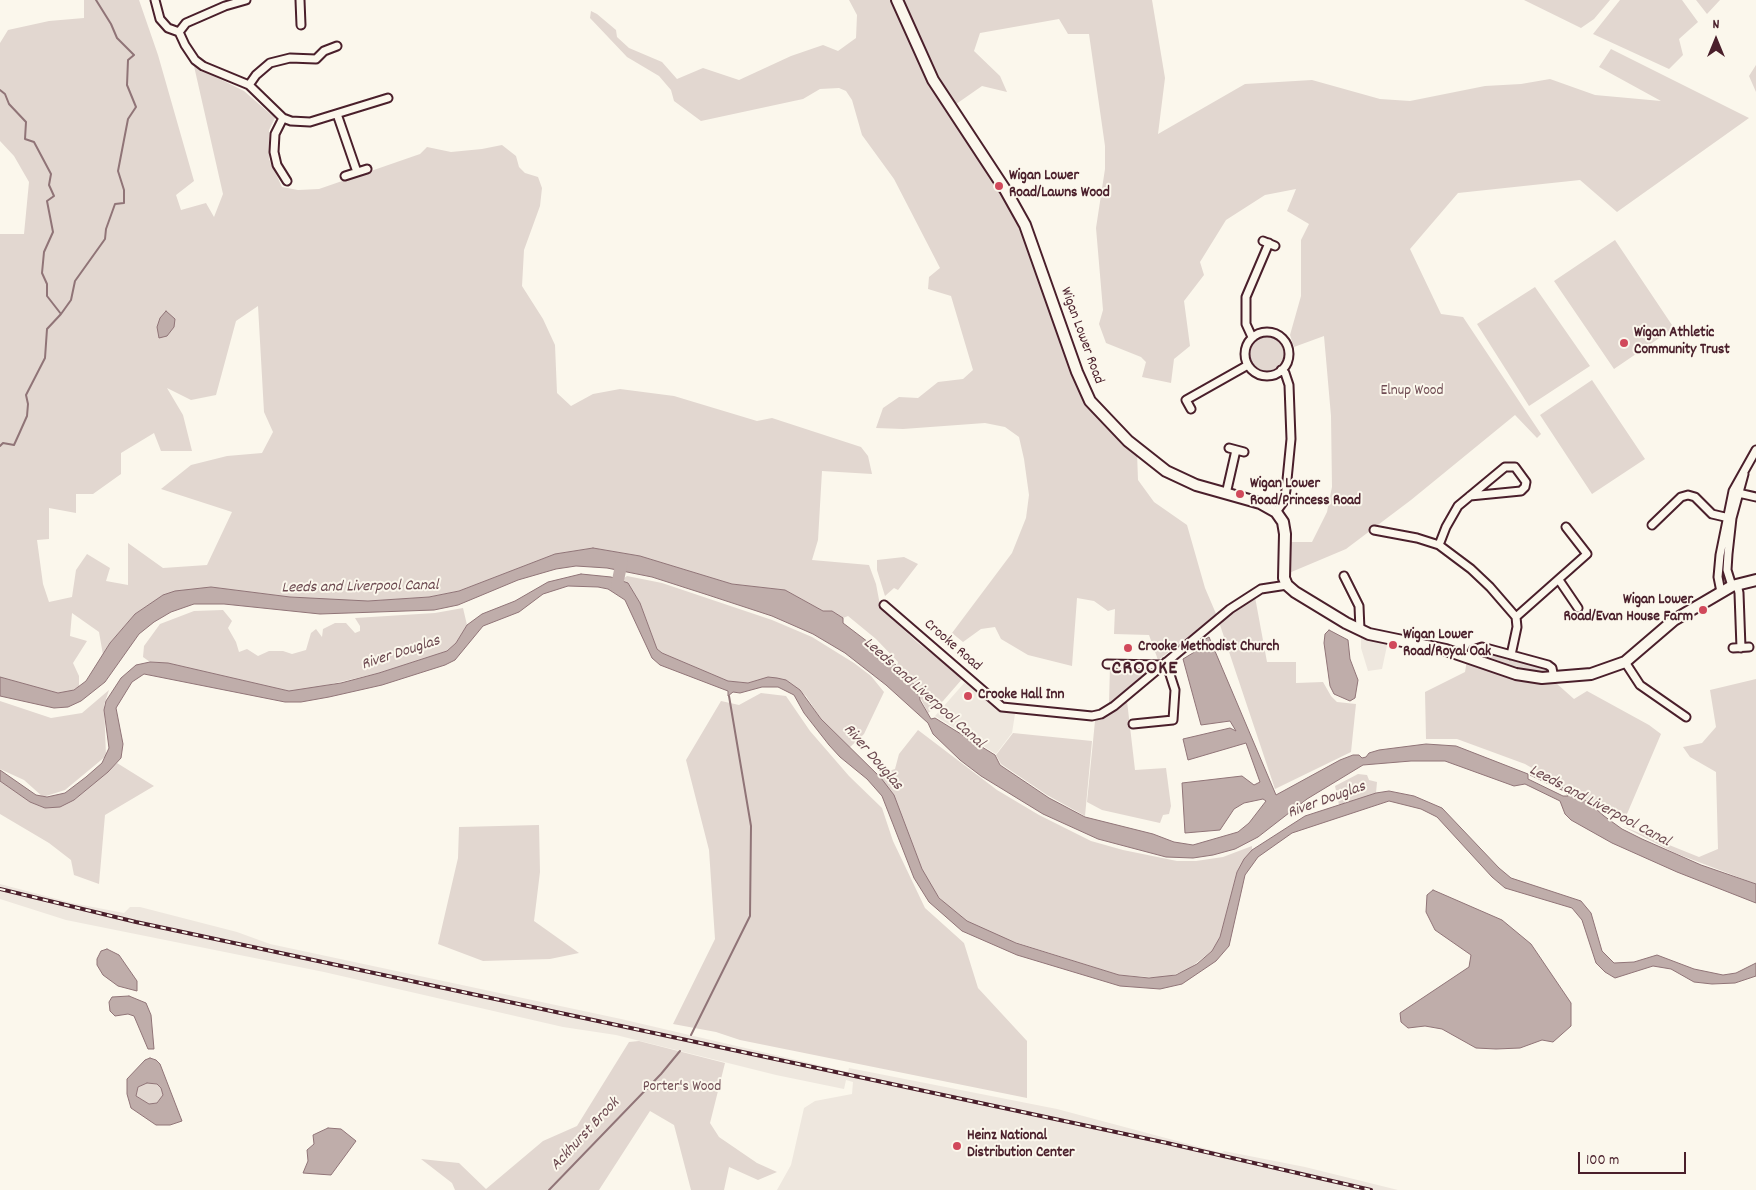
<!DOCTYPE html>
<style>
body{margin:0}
#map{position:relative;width:1756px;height:1190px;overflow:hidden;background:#fbf7ec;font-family:Dekko,sans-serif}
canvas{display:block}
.north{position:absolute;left:1691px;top:15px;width:50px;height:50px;-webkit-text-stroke:4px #fbf7ec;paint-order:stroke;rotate:0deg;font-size:14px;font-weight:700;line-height:20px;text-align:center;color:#4a1f2b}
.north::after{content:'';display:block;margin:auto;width:18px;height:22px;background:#4a1f2b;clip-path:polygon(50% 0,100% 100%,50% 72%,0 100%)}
.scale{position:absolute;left:1578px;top:1152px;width:108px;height:22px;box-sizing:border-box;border:2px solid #4a1f2b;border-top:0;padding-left:6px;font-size:15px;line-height:18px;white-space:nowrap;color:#4a1f2b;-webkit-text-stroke:4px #fbf7ec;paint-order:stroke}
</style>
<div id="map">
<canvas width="1756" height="1190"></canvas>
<div class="north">N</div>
<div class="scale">100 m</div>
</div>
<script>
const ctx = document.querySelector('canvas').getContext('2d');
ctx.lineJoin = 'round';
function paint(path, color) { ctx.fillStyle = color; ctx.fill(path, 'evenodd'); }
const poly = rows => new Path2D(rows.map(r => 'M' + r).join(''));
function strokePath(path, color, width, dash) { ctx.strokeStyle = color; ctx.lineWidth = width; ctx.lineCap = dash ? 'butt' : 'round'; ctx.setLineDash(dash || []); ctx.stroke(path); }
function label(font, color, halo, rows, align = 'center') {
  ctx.font = font + ' Dekko,sans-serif'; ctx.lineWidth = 4; ctx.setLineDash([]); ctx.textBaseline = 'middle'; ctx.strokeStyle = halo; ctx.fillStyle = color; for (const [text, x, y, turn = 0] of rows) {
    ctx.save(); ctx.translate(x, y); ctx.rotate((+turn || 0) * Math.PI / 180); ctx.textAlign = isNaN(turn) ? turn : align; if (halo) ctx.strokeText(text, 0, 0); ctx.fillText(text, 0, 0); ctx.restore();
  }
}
const built = poly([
 [1361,637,1388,641,1382,669,1368,671,1361,648],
 [966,681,993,705,1003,711,1015,714,1012,733,996,754,935,716],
 [0,884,72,903,124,913,130,907,140,907,237,932,270,944,621,1019,848,1072,849,1068,1057,1109,1222,1153,1224,1151,1305,1167,1398,1190,777,1190,791,1165,804,1108,815,1101,852,1094,853,1082,846,1080,844,1089,776,1075,616,1035,563,1027,324,972,66,920,0,899]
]);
const green = poly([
 [84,0,139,0,158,55,194,181,176,195,181,210,206,203,214,217,223,194,194,66,244,91,275,118,269,130,269,159,282,187,298,190,319,189,420,154,427,147,451,152,482,149,502,145,516,156,519,167,525,173,538,177,542,188,540,206,524,250,522,286,543,319,555,345,557,393,571,406,593,394,620,389,674,396,757,421,772,418,861,447,868,456,872,474,822,471,818,540,812,560,869,565,876,584,880,605,886,613,918,643,963,678,943,701,928,713,921,699,920,688,897,666,898,662,876,639,848,616,843,618,832,611,823,611,785,590,732,584,640,556,593,548,555,554,459,591,429,597,368,601,327,600,290,597,211,587,163,595,135,614,110,643,103,655,99,632,72,613,70,636,87,641,73,663,79,676,79,687,69,692,58,693,0,677,0,234,24,234,29,182,14,156,0,141,0,43,8,30,49,21,84,18],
 [258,306,264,412,273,432,262,453,227,456,191,465,161,489,232,512,207,565,163,568,128,543,128,585,106,581,110,568,87,554,76,570,72,597,49,602,43,584,37,540,49,539,49,508,76,513,76,494,93,494,121,474,121,453,154,433,161,451,192,451,183,415,167,388,191,400,216,395,236,321],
 [849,0,1152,0,1165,78,1158,134,1245,84,1312,80,1380,99,1410,101,1485,86,1521,84,1550,79,1595,95,1661,101,1599,67,1611,49,1749,118,1617,212,1580,180,1458,193,1410,249,1441,314,1463,317,1541,434,1537,438,1515,415,1411,500,1346,549,1289,573,1290,542,1312,542,1327,512,1332,487,1331,416,1324,336,1294,347,1290,335,1301,296,1301,240,1309,224,1287,211,1296,189,1265,195,1226,220,1200,262,1204,275,1184,301,1190,346,1174,359,1171,383,1142,377,1146,362,1141,357,1106,343,1099,324,1103,310,1096,228,1105,169,1105,146,1089,34,1068,34,1059,19,980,33,974,51,1000,76,1007,92,982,86,949,109,1015,210,1088,403,1137,452,1138,480,1154,502,1187,525,1205,588,1217,616,1158,660,1149,635,1114,634,1115,609,1108,611,1094,601,1077,598,1072,666,1028,655,1001,639,995,627,981,629,963,642,952,633,1012,553,1026,518,1029,495,1024,459,1019,437,1005,427,985,423,903,429,876,428,883,408,899,397,918,398,938,382,963,379,973,370,951,296,928,289,929,277,940,268,894,179,862,135,852,100,846,91,839,88,820,89,803,99,701,121,674,101,671,90,659,76,627,57,590,18,591,11,597,14,616,30,617,37,629,48,662,62,677,79,703,68,739,80,791,56,823,45,838,51,856,38,857,15],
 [1524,0,1610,0,1594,19,1581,28],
 [1620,0,1682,0,1698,22,1679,39,1683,55,1669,69,1593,34],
 [1696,0,1720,0,1707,14],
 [1756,65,1756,92,1749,76],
 [1615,240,1674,328,1614,369,1554,281],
 [1535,287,1590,366,1529,406,1477,324],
 '1248 353a18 18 0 1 1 36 0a18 18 0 1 1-36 0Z',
 [1592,380,1645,459,1592,494,1540,415],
 [904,557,918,564,898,590,894,588,885,596,877,570,877,560],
 [627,576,662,583,772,620,812,637,854,663,871,676,884,692,864,734,849,748,821,719,806,696,786,680,758,680,748,683,728,681,662,653,657,649,640,603,628,583,621,580],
 [1255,597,1267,662,1296,662,1296,683,1323,682,1331,696,1337,702,1356,704,1351,752,1275,789,1219,622],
 [463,608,467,625,456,643,447,651,379,673,301,691,289,691,168,663,150,662,143,657,144,646,160,624,194,611,223,610,232,621,228,628,236,642,239,652,247,649,258,656,269,651,283,651,292,654,306,650,311,633,316,629,322,637,323,629,335,623,346,623,355,633,360,631,360,626,355,618,435,613],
 [1485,652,1547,668,1549,672,1528,671,1482,655],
 [1467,660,1529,682,1544,684,1556,683,1574,699,1587,691,1649,725,1661,734,1624,821,1525,764,1457,739,1426,739,1425,692,1465,672],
 [1110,666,1154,667,1109,703],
 [1756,679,1756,884,1675,853,1622,826,1699,857,1718,849,1716,772,1690,757,1683,747,1702,743,1716,727,1710,690],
 [109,690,104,705,106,756,65,790,43,797,24,780,0,769,0,701,51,718,82,713],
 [761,693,786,696,810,731,849,776,882,808,893,841,925,908,964,943,978,988,1027,1041,1027,1098,740,1040,716,1032,673,1024,715,939,709,850,686,760,721,701,739,705],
 [1127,701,1135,770,1166,768,1171,806,1169,814,1163,815,1160,823,1102,810,1087,802,1095,721,1109,715],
 [918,730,997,790,1039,815,1091,841,1123,850,1177,861,1196,861,1223,857,1252,846,1252,850,1237,872,1220,937,1212,951,1187,970,1164,978,1119,975,999,937,967,921,945,904,934,891,922,869,894,796,877,775,895,769,899,754],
 [1013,733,1092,741,1085,816,1047,795,1001,764,996,755],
 [117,763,154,786,105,815,99,884,74,875,71,860,49,843,0,814,0,781,30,802,45,808,74,800],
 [1358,774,1367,775,1369,780,1377,782,1376,793,1339,805,1335,786],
 [539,825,540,872,534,921,579,953,550,959,483,961,438,944,458,858,459,827],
 [639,1041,725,1063,710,1123,719,1137,757,1163,777,1172,758,1180,729,1167,724,1190,691,1190,674,1125,650,1111,599,1190,455,1190,452,1183,421,1159,459,1163,486,1189,543,1141,577,1126,629,1042],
 [147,1083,157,1084,161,1088,163,1095,157,1103,149,1104,136,1096,138,1087]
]);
const water = poly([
 [166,311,175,319,174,327,167,336,159,338,157,327,160,318,166,311],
 [593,548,640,556,732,584,785,590,823,611,832,611,843,618,843,623,889,658,919,689,920,700,931,719,935,718,995,755,1000,765,1049,798,1085,817,1153,834,1174,842,1193,845,1238,832,1249,823,1266,801,1263,799,1244,803,1234,809,1220,830,1185,833,1182,783,1242,776,1254,785,1260,782,1246,743,1188,760,1183,739,1230,728,1236,731,1230,721,1201,725,1183,659,1206,645,1204,640,1209,637,1276,795,1340,760,1353,755,1359,755,1362,758,1366,757,1369,753,1379,750,1426,744,1456,746,1528,774,1528,779,1563,796,1568,796,1566,792,1530,775,1533,774,1562,787,1587,801,1604,816,1622,829,1642,839,1701,865,1756,884,1756,903,1677,872,1612,843,1571,820,1565,814,1560,801,1525,784,1514,786,1445,761,1411,761,1363,765,1307,799,1258,837,1235,849,1213,855,1193,858,1166,857,1098,839,1043,814,981,776,960,760,933,734,928,723,886,685,845,653,813,634,772,616,708,595,652,577,607,568,576,566,556,569,518,580,458,605,434,610,320,614,224,604,194,604,171,612,154,622,139,634,105,682,81,701,68,707,54,708,0,696,0,677,58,693,74,690,86,681,110,643,135,614,163,595,175,591,211,587,290,597,368,601,429,597,459,591,555,554,593,548],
 [581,574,611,577,628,583,640,603,657,649,662,653,728,681,748,683,768,677,777,678,786,680,800,690,821,719,881,778,894,795,922,869,939,898,967,921,1016,943,1119,975,1149,978,1176,975,1197,964,1212,951,1220,937,1237,872,1244,859,1252,850,1305,816,1376,793,1389,791,1414,796,1442,808,1499,868,1511,878,1581,901,1591,913,1602,951,1614,963,1634,962,1657,955,1694,969,1723,975,1736,973,1756,963,1756,976,1735,983,1712,984,1694,982,1671,969,1653,966,1615,978,1605,972,1596,963,1582,920,1572,908,1505,888,1492,877,1437,817,1421,809,1389,801,1292,833,1258,857,1245,875,1229,946,1216,961,1182,984,1160,989,1120,986,1017,955,962,931,929,902,914,878,882,796,867,779,840,757,829,745,804,713,794,695,778,687,762,687,740,693,733,692,728,696,728,691,660,665,652,658,625,600,608,589,598,587,568,586,543,594,519,612,483,626,455,660,445,665,382,685,329,697,301,702,285,702,144,674,132,682,116,708,123,744,121,758,108,772,74,800,60,807,45,808,30,802,0,781,0,770,36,795,47,797,65,793,86,777,102,763,109,748,104,710,106,701,121,678,136,665,150,662,168,663,289,691,341,683,379,673,447,651,456,643,467,625,482,614,515,601,548,582,581,574],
 [1329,630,1348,640,1350,659,1358,680,1355,698,1350,701,1334,694,1330,686,1324,643,1325,634,1329,630],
 [1433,890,1502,920,1531,944,1571,1003,1571,1026,1553,1042,1542,1040,1520,1048,1496,1049,1476,1048,1442,1029,1425,1026,1408,1028,1401,1022,1400,1013,1469,967,1471,955,1435,930,1426,912,1427,895,1433,890],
 [107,949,119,955,137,981,137,991,118,986,103,975,97,965,97,959,101,951,107,949],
 [129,996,146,1003,151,1015,154,1049,148,1049,134,1016,128,1014,115,1016,110,1011,109,1002,112,997,129,996],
 [150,1058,156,1060,160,1064,182,1121,170,1125,156,1125,131,1108,127,1094,127,1079,145,1060,150,1058],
 [147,1083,157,1084,161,1088,163,1095,157,1103,149,1104,136,1096,138,1087,147,1083],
 [328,1128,341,1129,356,1141,331,1175,303,1173,308,1161,307,1150,314,1144,313,1135,328,1128]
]);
const stream = poly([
 [0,90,5,94,9,104,26,122,25,139,34,142,51,174,49,185,54,196,47,201,53,232,44,252,42,273,47,284,47,296,61,314,47,329,45,358,26,395,28,404,27,416,19,434,14,445,3,443,0,446],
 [61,314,71,300,75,281,105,239,106,229,115,204,124,203,124,190,118,171,128,119,136,107,127,85,128,60,134,55,117,38,111,24,96,0],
 [691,1035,750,916,751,826,729,696],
 [549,1190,661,1074,680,1051]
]);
const river = poly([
 [617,585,622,561]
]);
const street = poly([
 [155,0,160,19,168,28,179,32,185,45,195,60,203,66,249,85,283,118,291,121,310,122,388,98],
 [300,0,301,25],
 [179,32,186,23,225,6,246,0],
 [249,85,256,75,270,63,290,58,316,59,324,51,337,46],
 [337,114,357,172],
 [283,118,275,134,274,152,277,165,287,181],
 [345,176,367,169],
 [1263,241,1275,246],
 '1245 354a22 22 0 1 1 44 0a22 22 0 1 1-44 0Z',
 [1252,337,1246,324,1246,297,1269,243],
 [1191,409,1186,400,1248,365],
 [1229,448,1244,452],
 [1734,492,1756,497],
 [1226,494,1236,450],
 [1276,512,1284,501,1286,490,1291,439,1289,385,1285,373,1281,370],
 [1652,525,1681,497,1688,495,1695,497,1712,514,1729,518],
 [1374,530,1417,538,1439,545,1471,569,1490,587,1516,617,1517,627,1511,655],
 [1439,545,1446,527,1458,506,1505,467,1515,467,1526,482,1525,487,1521,491,1470,496],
 [1344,576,1359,606,1360,630],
 [1559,580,1578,608],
 [1737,584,1739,593,1741,648],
 [1732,586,1727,570,1728,554,1732,518,1744,474],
 [1721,592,1718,577,1720,555,1733,491,1756,450],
 [884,605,1002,707,1092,716,1101,714,1114,706,1230,609,1261,589,1287,585],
 [1516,617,1587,554,1566,527],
 [1733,648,1749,647],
 [1470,657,1473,650,1482,647,1548,665,1552,668,1554,678],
 [1625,662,1640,685,1686,717],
 [1107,664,1162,665],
 [1133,724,1173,720,1175,690,1166,662]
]);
const secondary = poly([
 [897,0,933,80,1006,191,1025,225,1077,372,1090,401,1128,441,1166,471,1196,485,1260,503,1276,512,1283,522,1285,534,1284,578,1287,585,1295,592,1346,623,1369,634,1446,650,1516,674,1542,678,1591,674,1625,662,1674,620,1732,586,1756,580]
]);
const rail = poly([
 [0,889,136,922,1167,1143,1371,1190]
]);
const markers = [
 [999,186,5,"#d1495b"],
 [1624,343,5,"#d1495b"],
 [1240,494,5,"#d1495b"],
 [1703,610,5,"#d1495b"],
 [1393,645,5,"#d1495b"],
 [1128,648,5,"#d1495b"],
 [968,696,5,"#d1495b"],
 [957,1146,5,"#d1495b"]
];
const poiNames = [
 ["Wigan Lower",1009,177],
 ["Road/Lawns Wood",1009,194],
 ["Wigan Athletic",1634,334],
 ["Community Trust",1634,351],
 ["Wigan Lower",1250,485],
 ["Road/Princess Road",1250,502],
 ["Wigan Lower",1693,601,"right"],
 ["Road/Evan House Farm",1693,618,"right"],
 ["Wigan Lower",1403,636],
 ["Road/Royal Oak",1403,653],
 ["Crooke Methodist Church",1138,648],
 ["Crooke Hall Inn",978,696],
 ["Heinz National",967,1137],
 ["Distribution Center",967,1154]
];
const streetNames = [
 ["Wigan Lower Road",1081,336,70],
 ["Crooke Road",952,646,41]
];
const parkNames = [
 ["Elnup Wood",1412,392],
 ["Porter's Wood",682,1088]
];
const waterNames = [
 ["Leeds and Liverpool Canal",360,588,-1],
 ["River Douglas",401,654,-18],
 ["Leeds and Liverpool Canal",923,694,42],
 ["River Douglas",872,758,49],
 ["River Douglas",1327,801,-20],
 ["Leeds and Liverpool Canal",1599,807,28],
 ["Ackhurst Brook",586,1135,-47]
];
const districtNames = [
 ["CROOKE",1145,670]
];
paint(built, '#eee7de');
paint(green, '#e2d7d0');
paint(water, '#bfadaa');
strokePath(water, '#907477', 1);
strokePath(stream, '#907477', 2);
strokePath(river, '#bfadaa', 12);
strokePath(street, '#4a1f2b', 11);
strokePath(secondary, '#4a1f2b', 14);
strokePath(street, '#fbf7ec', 7);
strokePath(secondary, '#fbf7ec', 10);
strokePath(rail, '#4a1f2b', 4);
strokePath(rail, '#fbf7ec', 2, [5.5]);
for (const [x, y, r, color] of markers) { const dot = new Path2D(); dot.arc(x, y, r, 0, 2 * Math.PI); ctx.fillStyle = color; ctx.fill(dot); strokePath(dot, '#fbf7ec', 2); }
label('bold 15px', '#4a1f2b', '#fbf7ec', poiNames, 'left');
label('15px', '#4a1f2b', '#fbf7ec', streetNames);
label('15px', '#704d54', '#fbf7ec', parkNames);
label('italic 16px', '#6d4a51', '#fbf7ec', waterNames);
ctx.letterSpacing = '1px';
label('bold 20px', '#4a1f2b', '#fbf7ec', districtNames);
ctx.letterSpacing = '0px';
</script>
